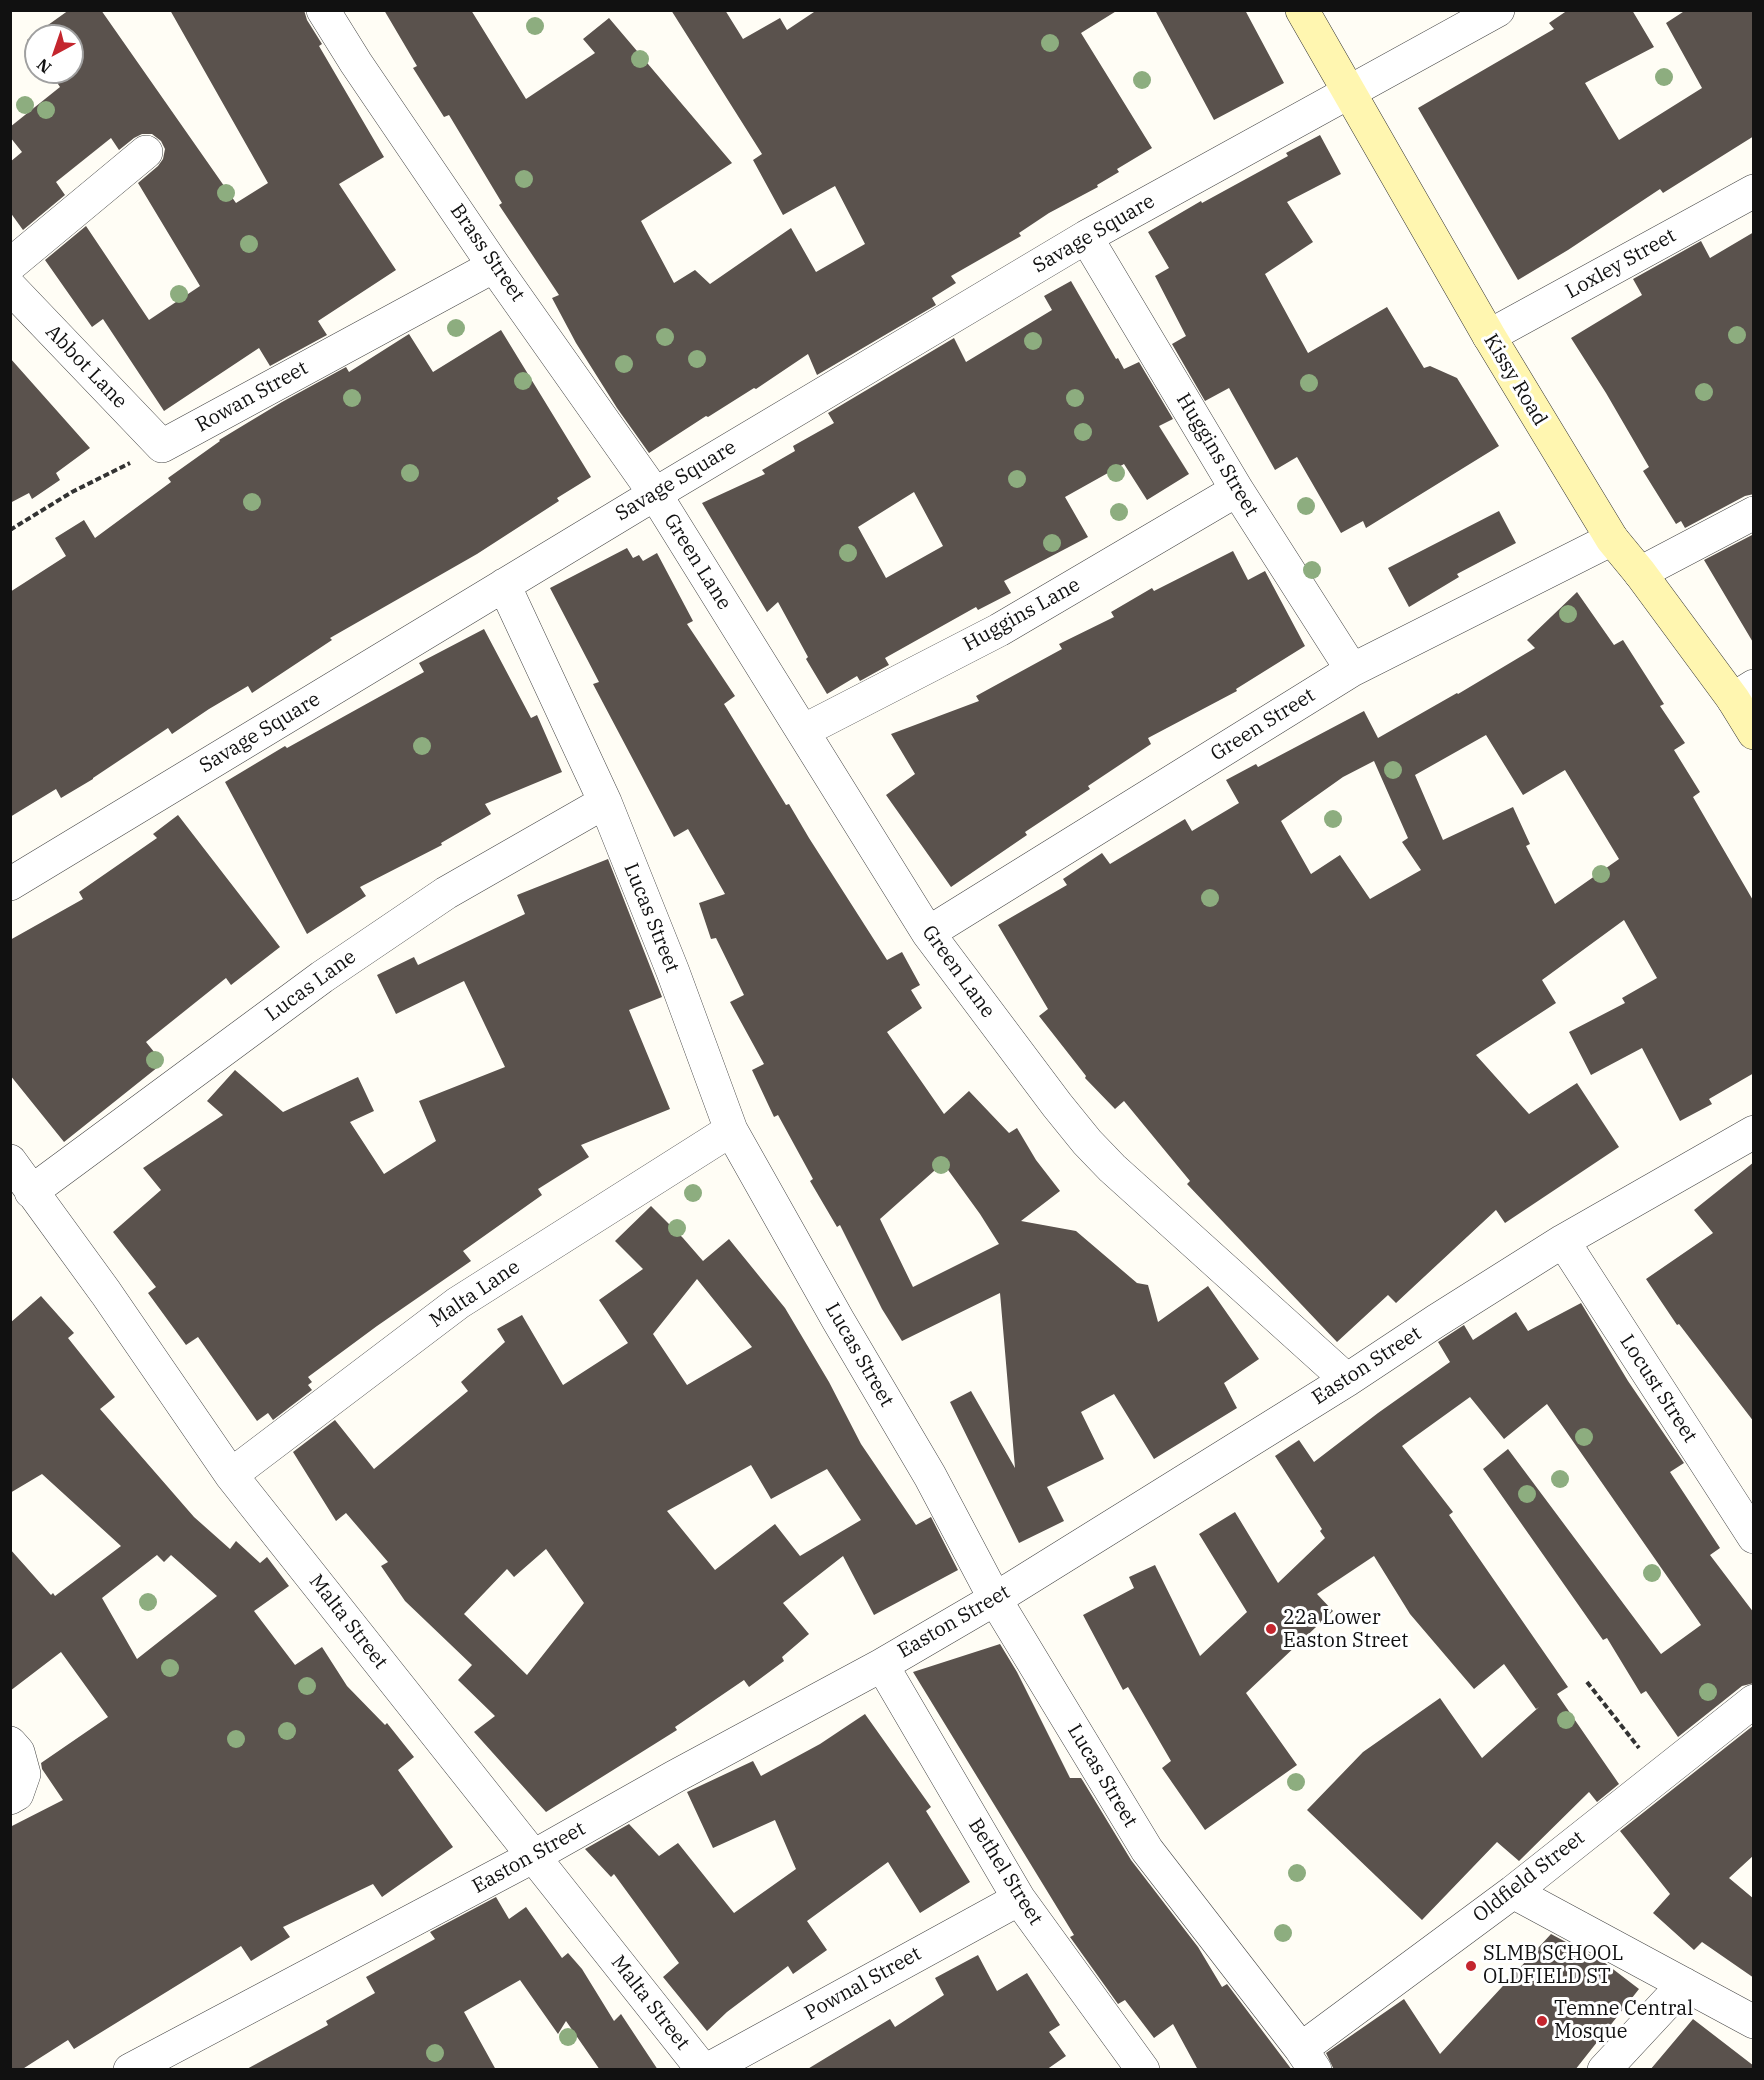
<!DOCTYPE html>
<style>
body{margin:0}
#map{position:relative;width:1764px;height:2080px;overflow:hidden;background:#fffdf5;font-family:"IBM Plex Serif",serif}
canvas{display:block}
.frame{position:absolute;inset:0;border:12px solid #111;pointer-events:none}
.north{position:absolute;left:24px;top:24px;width:60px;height:60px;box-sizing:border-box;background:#fff;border:2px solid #a0a0a0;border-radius:50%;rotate:220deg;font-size:16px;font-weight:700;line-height:24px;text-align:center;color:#111}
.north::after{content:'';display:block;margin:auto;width:21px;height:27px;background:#c4262e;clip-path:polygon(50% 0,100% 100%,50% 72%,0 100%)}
</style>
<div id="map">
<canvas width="1764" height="2080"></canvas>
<div class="frame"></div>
<div class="north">N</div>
</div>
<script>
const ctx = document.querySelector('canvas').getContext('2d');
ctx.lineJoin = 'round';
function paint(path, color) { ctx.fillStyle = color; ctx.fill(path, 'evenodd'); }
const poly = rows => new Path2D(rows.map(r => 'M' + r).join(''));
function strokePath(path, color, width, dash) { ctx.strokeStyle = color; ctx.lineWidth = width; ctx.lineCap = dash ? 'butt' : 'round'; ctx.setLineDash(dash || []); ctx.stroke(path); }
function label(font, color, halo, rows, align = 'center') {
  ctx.font = font + ' "IBM Plex Serif",serif'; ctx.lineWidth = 6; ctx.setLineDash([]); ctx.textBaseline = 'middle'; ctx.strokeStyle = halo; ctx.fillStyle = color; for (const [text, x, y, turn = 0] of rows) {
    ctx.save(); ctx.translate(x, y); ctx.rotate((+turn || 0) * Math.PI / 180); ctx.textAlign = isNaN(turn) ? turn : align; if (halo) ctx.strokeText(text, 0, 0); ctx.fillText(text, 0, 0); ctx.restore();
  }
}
const building = poly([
 [69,10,101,10,236,203,268,183,170,10,304,10,307,20,322,44,319,46,384,157,339,184,396,270,318,321,327,335,270,366,259,348,164,411,103,319,92,327,45,260,86,226,149,320,200,286,138,183,158,166,163,159,165,149,161,141,152,134,142,134,134,138,119,150,111,138,56,182,65,195,23,230,10,212,10,162,22,152,10,137,10,127,60,87,50,72,72,72,72,36,36,36,36,53,27,40],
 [384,10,471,10,526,99,595,53,583,39,609,18,732,163,641,221,674,283,695,270,710,284,791,228,816,272,865,244,835,186,783,215,753,160,762,154,671,10,725,10,743,39,780,18,787,30,817,10,1118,10,1081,33,1152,148,1117,169,1119,172,1097,185,1098,187,1049,213,1019,233,1021,236,951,276,956,283,932,298,936,305,817,375,808,354,756,389,754,388,708,417,706,416,649,453,617,408,576,343,552,298,559,295,499,205,502,203,449,115,444,117,413,68,417,66],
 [1155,10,1245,10,1284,83,1214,120],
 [1568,10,1632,10,1654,47,1585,83,1619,140,1702,88,1666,23,1686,10,1754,10,1754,136,1663,193,1660,189,1568,250,1518,280,1418,108,1554,29,1549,23],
 [1320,135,1341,174,1287,202,1313,242,1265,274,1308,353,1387,307,1424,368,1430,366,1457,378,1499,446,1366,528,1363,521,1341,533,1297,457,1275,470,1229,388,1205,401,1172,344,1186,336,1155,276,1169,268,1148,232,1201,201,1202,203,1288,156,1286,153],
 [1754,232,1754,494,1745,496,1685,528,1681,521,1676,524,1643,471,1649,467,1606,393,1571,338,1642,295,1633,279,1701,241,1710,258],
 [1071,281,1116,359,1118,358,1124,369,1139,362,1173,419,1159,426,1189,474,1147,500,1124,464,1065,497,1088,537,1004,581,1011,593,978,610,976,607,885,658,889,665,887,666,860,681,857,676,827,694,806,659,808,657,778,602,767,612,702,503,765,474,762,470,795,451,793,446,834,423,828,413,954,338,966,362,1052,310,1044,296],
 [914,492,943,546,886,578,858,527],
 [501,330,591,477,557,498,559,501,477,554,330,638,332,640,252,693,248,686,209,709,172,734,168,728,93,778,93,779,61,798,56,789,10,817,10,592,66,556,55,538,84,520,95,538,171,482,168,478,220,441,219,440,282,402,346,367,349,372,409,334,433,372],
 [10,358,90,448,56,473,60,480,32,499,29,493,10,503],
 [1499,511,1516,543,1457,574,1459,577,1409,607,1388,568],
 [1754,534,1754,644,1704,560],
 [627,548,633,558,639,555,643,561,657,553,693,621,687,624,735,696,724,704,786,805,789,804,809,838,887,960,902,952,920,985,911,990,922,1008,887,1032,944,1114,969,1091,1009,1133,1017,1128,1036,1160,1060,1191,1021,1221,1076,1231,1137,1283,1148,1285,1158,1322,1208,1286,1259,1359,1224,1383,1237,1408,1154,1459,1114,1394,1081,1412,1104,1459,1047,1487,1064,1521,1019,1543,950,1402,971,1391,1015,1468,1000,1293,902,1341,882,1309,840,1225,837,1227,810,1181,813,1179,778,1115,774,1117,752,1070,764,1064,730,1002,744,995,716,938,711,939,699,903,725,894,688,829,674,837,593,684,599,682,550,588],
 [943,1163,980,1214,999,1244,913,1287,880,1219],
 [1233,551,1248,580,1265,571,1305,646,1236,689,1237,691,1148,738,1151,744,1088,786,1090,789,1025,832,1027,835,951,887,886,795,915,774,891,734,979,701,976,696,1062,649,1059,644,1114,617,1111,612,1152,588,1154,591],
 [1577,592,1614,645,1623,640,1664,704,1660,706,1685,743,1674,750,1700,792,1693,797,1754,902,1754,1073,1709,1099,1712,1104,1680,1121,1642,1048,1591,1075,1569,1032,1625,1003,1622,998,1657,978,1624,920,1542,980,1556,1003,1476,1055,1529,1114,1577,1083,1619,1147,1505,1223,1496,1210,1396,1303,1388,1295,1337,1342,1187,1184,1190,1181,1124,1101,1115,1109,1085,1078,1086,1076,1039,1016,1048,1009,998,925,1067,885,1063,879,1102,853,1110,864,1185,819,1192,831,1239,803,1226,780,1256,764,1258,767,1364,711,1378,738,1457,693,1458,694,1535,648,1527,640],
 [1486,735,1523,795,1565,770,1619,859,1555,904,1526,846,1530,844,1513,807,1443,840,1415,775],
 [1374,761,1408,838,1402,842,1421,870,1370,899,1340,855,1311,874,1281,821,1343,777],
 [484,629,531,718,537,715,562,772,485,804,491,814,441,843,442,845,360,887,366,896,307,934,225,782,285,746,287,748,424,672,419,663],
 [178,815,280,947,231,985,226,978,146,1042,163,1063,64,1142,10,1075,10,940,83,899,79,892,157,838,153,834],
 [608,859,662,997,629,1010,670,1109,581,1145,589,1157,538,1189,542,1195,463,1251,471,1261,377,1326,308,1377,312,1382,308,1385,312,1390,273,1420,268,1413,257,1421,198,1337,186,1345,148,1293,156,1287,113,1232,161,1190,143,1168,223,1115,207,1101,235,1070,283,1112,358,1077,374,1111,350,1122,384,1174,436,1141,419,1101,505,1067,464,981,396,1014,377,975,414,957,418,965,525,914,517,895],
 [1754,1162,1754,1422,1679,1324,1677,1325,1646,1279,1713,1233,1694,1210],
 [651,1206,683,1238,703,1261,729,1239,785,1308,829,1382,861,1444,916,1525,931,1517,958,1570,874,1615,843,1556,783,1603,809,1634,782,1657,784,1661,749,1687,744,1680,675,1727,677,1730,546,1812,474,1732,495,1716,458,1680,472,1665,405,1601,381,1566,388,1562,346,1513,336,1521,293,1452,335,1420,374,1469,468,1391,461,1382,505,1342,497,1329,522,1315,563,1385,628,1343,599,1300,643,1269,615,1241],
 [697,1279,752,1347,687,1385,653,1334],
 [751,1465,771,1499,827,1469,861,1520,800,1556,775,1524,715,1570,667,1511],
 [546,1549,584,1603,527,1675,464,1614,507,1569,514,1577],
 [41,1296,74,1333,68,1338,115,1397,100,1409,194,1517,230,1549,236,1541,260,1563,267,1557,289,1586,254,1611,295,1665,322,1647,347,1686,385,1725,387,1723,414,1757,398,1770,453,1847,382,1897,373,1884,283,1927,290,1937,251,1961,241,1946,74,2049,68,2040,21,2070,10,2070,10,1827,63,1800,42,1769,41,1763,108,1717,61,1652,10,1691,10,1549,51,1595,53,1593,55,1596,121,1546,42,1474,10,1493,10,1323],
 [157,1555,164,1562,171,1555,217,1596,137,1659,102,1598],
 [1581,1303,1628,1381,1684,1463,1670,1472,1720,1548,1710,1555,1754,1613,1754,1683,1742,1686,1678,1737,1646,1691,1641,1694,1607,1638,1603,1640,1483,1469,1508,1449,1661,1654,1701,1625,1547,1404,1504,1439,1470,1397,1402,1446,1453,1512,1449,1515,1568,1687,1557,1694,1619,1784,1597,1802,1589,1792,1519,1861,1497,1842,1422,1920,1307,1810,1363,1752,1440,1698,1482,1758,1539,1707,1536,1709,1504,1664,1474,1689,1410,1614,1374,1556,1317,1594,1333,1611,1246,1693,1297,1765,1205,1830,1162,1768,1171,1761,1128,1687,1123,1690,1083,1615,1134,1588,1129,1577,1155,1565,1200,1656,1247,1612,1199,1534,1235,1512,1278,1583,1325,1538,1320,1531,1322,1529,1275,1456,1299,1440,1314,1462,1378,1413,1450,1362,1438,1342,1464,1325,1473,1340,1516,1312,1528,1331],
 [1000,1644,1017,1672,1070,1778,1081,1778,1083,1781,1131,1860,1198,1947,1222,1987,1227,1984,1292,2070,1198,2070,1173,2024,1154,2038,1125,2000,1118,2004,1070,1937,1074,1935,913,1672],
 [865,1714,931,1807,926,1811,970,1882,920,1913,888,1862,807,1921,827,1950,793,1974,788,1966,727,2012,707,2031,663,1977,679,1963,614,1874,611,1877,585,1849,629,1824,659,1856,678,1843,734,1913,796,1869,775,1820,713,1848,687,1792,753,1761,761,1776,820,1744],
 [1754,1725,1754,1855,1729,1878,1754,1899,1754,1978,1702,1942,1694,1950,1653,1913,1670,1894,1620,1831],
 [496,1897,509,1919,526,1907,562,1958,568,1953,582,1969,614,2021,621,2014,658,2070,600,2070,566,2021,558,2034,520,1980,464,2012,496,2070,245,2070,328,2025,326,2021,375,1993,366,1977,435,1939,430,1932],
 [1551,1934,1605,1963,1639,1989,1575,2070,1334,2070,1326,2053,1404,1999,1440,2054],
 [978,1955,997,1991,1027,1973,1060,2025,1049,2032,1066,2056,1046,2070,806,2070,890,2019,895,2027,944,1995,935,1978],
 [1693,2019,1754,2066,1754,2070,1650,2070]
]);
const path = poly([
 [10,530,72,492,130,463],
 [1587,1682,1639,1748]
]);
const minor = poly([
 [323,10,356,63,494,266,655,494,928,933,1057,1105,1087,1142,1112,1168,1347,1380],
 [1086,237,1237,490,1352,670],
 [10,265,146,152],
 [10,287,162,446,494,266],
 [1489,336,1754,191],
 [1640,573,1754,513],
 [504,585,605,802,673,972,731,1130,838,1320,930,1476,995,1599,1147,1850,1301,2049,1315,2070],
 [1733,699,1754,686],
 [803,731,999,630,1237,490],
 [10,884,655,494,1086,237,1498,10],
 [928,933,1352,670,1612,539],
 [10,1161,106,1293,231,1475,703,2070],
 [31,1192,322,977,446,893,605,802],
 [1563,1241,1754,1537],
 [231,1475,458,1303,731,1130],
 [882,1665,1019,1899,1143,2070],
 [10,1743,18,1752,24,1774,17,1794,10,1798],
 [1513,1892,1754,2022],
 [1301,2049,1513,1892,1754,1701],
 [130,2070,534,1856,674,1777,882,1665,995,1599,1347,1380,1436,1321,1563,1241,1754,1132],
 [707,2070,1019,1899],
 [1604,2070,1684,1984]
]);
const secondary = poly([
 [1302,10,1489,336,1612,539,1640,573,1733,699,1754,733]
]);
const trees = [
 [535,26],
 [1050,43],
 [640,59],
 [1664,77],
 [1142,80],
 [25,105],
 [46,110],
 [524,179],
 [226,193],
 [249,244],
 [179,294],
 [456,328],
 [1737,335],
 [665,337],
 [1033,341],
 [697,359],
 [624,364],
 [523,381],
 [1309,383],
 [1704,392],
 [352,398],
 [1075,398],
 [1083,432],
 [410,473],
 [1116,473],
 [1017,479],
 [252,502],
 [1306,506],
 [1119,512],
 [1052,543],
 [848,553],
 [1312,570],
 [1568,614],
 [422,746],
 [1393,770],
 [1333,819],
 [1601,874],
 [1210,898],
 [155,1060],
 [941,1165],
 [693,1193],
 [677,1228],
 [1584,1437],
 [1560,1479],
 [1527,1494],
 [1652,1573],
 [148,1602],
 [170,1668],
 [307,1686],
 [1708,1692],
 [1566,1720],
 [287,1731],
 [236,1739],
 [1296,1782],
 [1297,1873],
 [1283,1933],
 [568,2037],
 [435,2053]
];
const markers = [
 [1271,1629,6,"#c4262e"],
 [1471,1966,6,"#c4262e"],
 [1542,2021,6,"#c4262e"]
];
const streetNames = [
 ["Savage Square",1094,234,-30],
 ["Brass Street",487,253,55],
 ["Loxley Street",1621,264,-29],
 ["Abbot Lane",86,367,46],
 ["Kissy Road",1515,380,59],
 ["Rowan Street",252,397,-29],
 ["Huggins Street",1217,455,59],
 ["Savage Square",676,481,-31],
 ["Green Lane",697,562,58],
 ["Huggins Lane",1022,615,-29],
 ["Green Street",1263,725,-32],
 ["Savage Square",260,733,-31],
 ["Lucas Street",651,918,68],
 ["Green Lane",958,972,54],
 ["Lucas Lane",311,986,-36],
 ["Malta Lane",475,1294,-34],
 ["Lucas Street",859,1355,60],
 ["Easton Street",1367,1366,-33],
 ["Locust Street",1658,1389,57],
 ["Malta Street",348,1622,52],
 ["Easton Street",954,1622,-30],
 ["Lucas Street",1102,1776,59],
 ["Easton Street",529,1858,-29],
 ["Bethel Street",1005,1872,58],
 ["Oldfield Street",1529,1877,-38],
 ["Pownal Street",863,1984,-29],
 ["Malta Street",650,2003,52]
];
const poiNames = [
 ["22a Lower",1283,1618],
 ["Easton Street",1283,1641],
 ["SLMB SCHOOL",1483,1954],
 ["OLDFIELD ST",1483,1977],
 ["Temne Central",1554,2009],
 ["Mosque",1554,2032]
];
paint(building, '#5a524d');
strokePath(minor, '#444', 34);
strokePath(secondary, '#333', 34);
strokePath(path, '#333', 4, [6, 3]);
strokePath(minor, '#fff', 33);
strokePath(secondary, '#fff6b0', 33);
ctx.fillStyle = '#8dad7f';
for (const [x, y] of trees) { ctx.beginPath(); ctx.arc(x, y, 9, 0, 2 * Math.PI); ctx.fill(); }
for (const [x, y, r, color] of markers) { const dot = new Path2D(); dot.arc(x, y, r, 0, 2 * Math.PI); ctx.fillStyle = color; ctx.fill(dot); strokePath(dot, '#fff', 2); }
label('20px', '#111', '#fff', streetNames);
label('20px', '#111', '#fff', poiNames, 'left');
</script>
